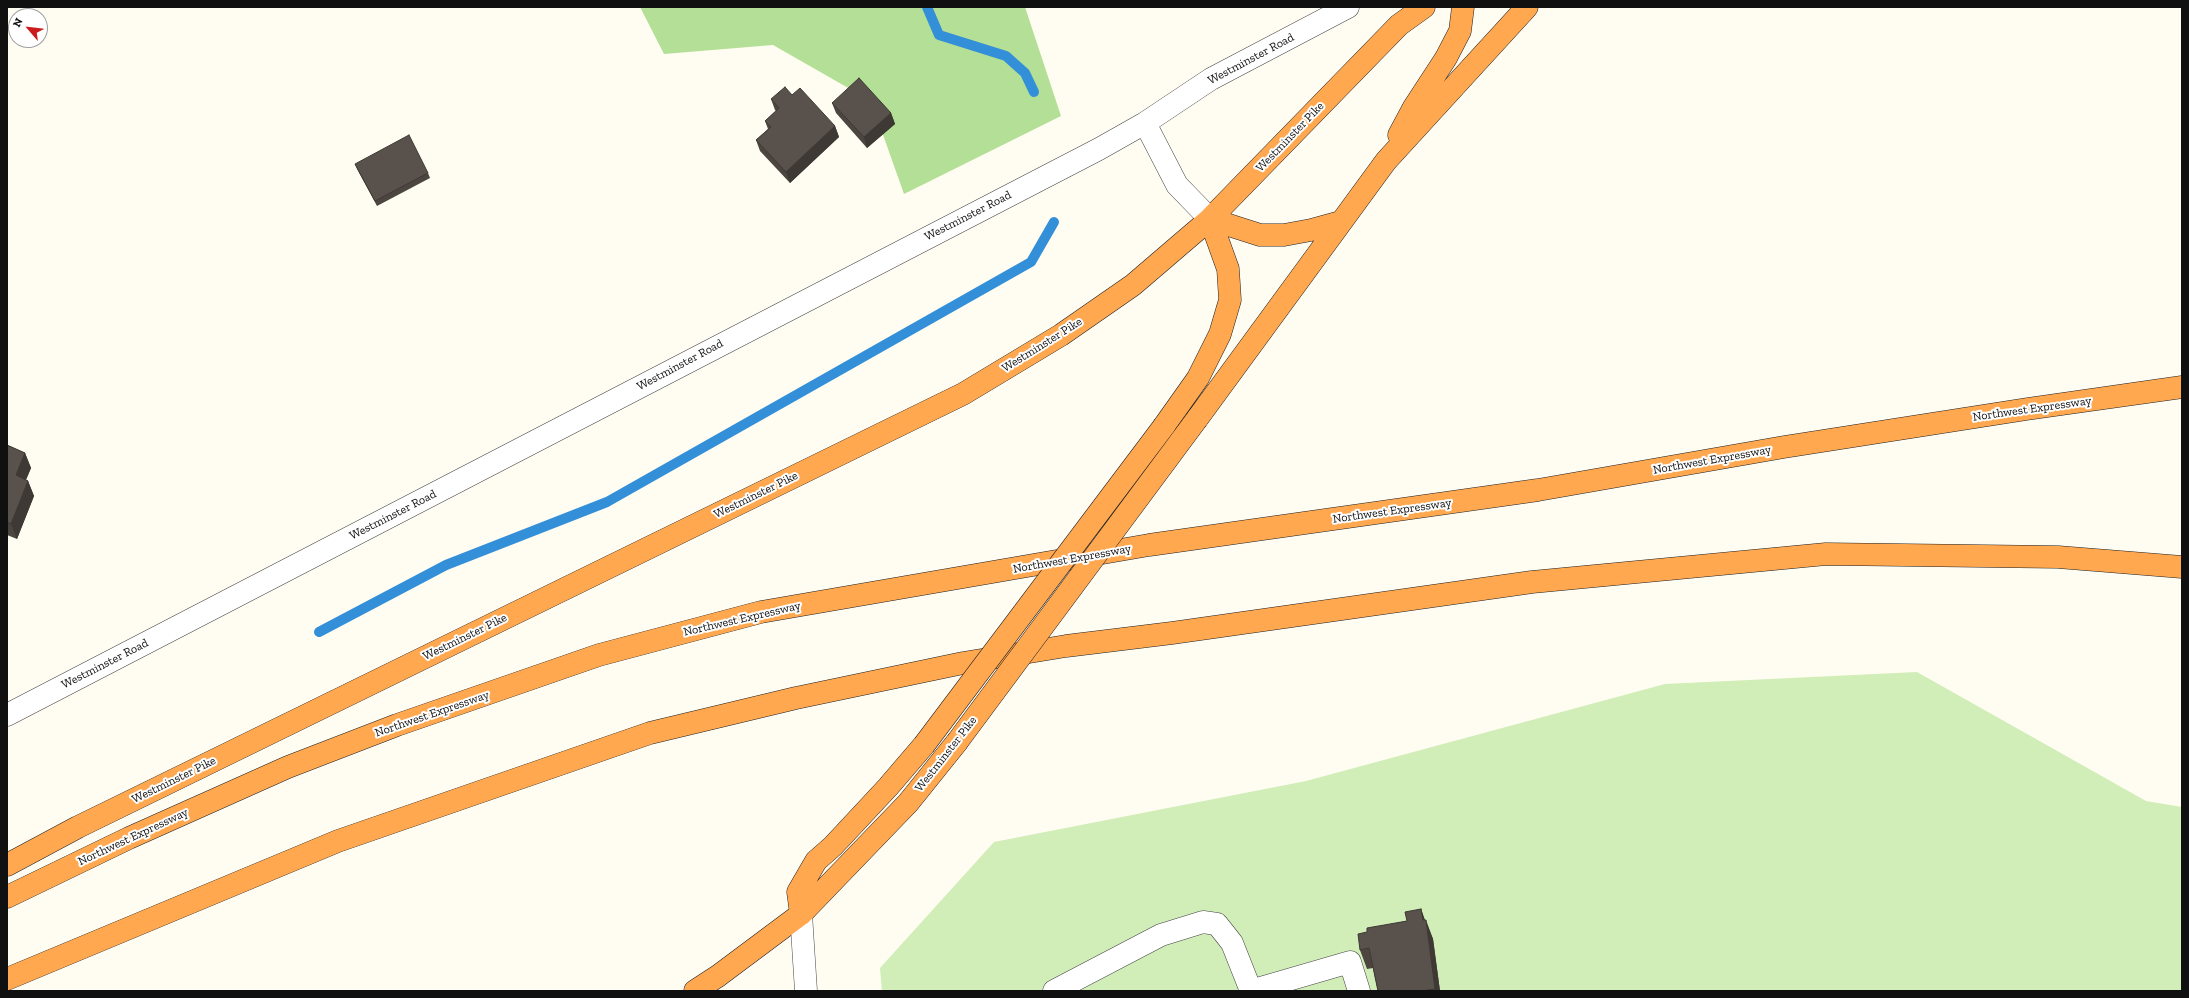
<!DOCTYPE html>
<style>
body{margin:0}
#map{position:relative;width:2189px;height:998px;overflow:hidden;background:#fffdf2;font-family:"Zilla Slab",serif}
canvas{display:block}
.frame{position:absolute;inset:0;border:8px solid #101010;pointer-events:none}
.north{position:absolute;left:8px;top:8px;width:40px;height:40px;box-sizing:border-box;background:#fff;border:1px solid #9f9f9f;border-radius:50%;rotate:298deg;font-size:11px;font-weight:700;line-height:16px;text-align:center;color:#101010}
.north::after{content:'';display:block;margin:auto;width:14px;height:18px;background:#cc1b1c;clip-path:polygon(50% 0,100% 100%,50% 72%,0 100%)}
</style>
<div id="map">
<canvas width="2189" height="998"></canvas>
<div class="frame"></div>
<div class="north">N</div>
</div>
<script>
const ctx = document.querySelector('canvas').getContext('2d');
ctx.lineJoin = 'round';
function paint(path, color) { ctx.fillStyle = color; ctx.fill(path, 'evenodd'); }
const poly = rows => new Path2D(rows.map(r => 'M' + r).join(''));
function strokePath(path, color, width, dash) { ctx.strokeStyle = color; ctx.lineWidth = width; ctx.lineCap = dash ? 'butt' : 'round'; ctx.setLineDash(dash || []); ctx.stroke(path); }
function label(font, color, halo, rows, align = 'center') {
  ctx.font = font + ' "Zilla Slab",serif'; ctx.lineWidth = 4; ctx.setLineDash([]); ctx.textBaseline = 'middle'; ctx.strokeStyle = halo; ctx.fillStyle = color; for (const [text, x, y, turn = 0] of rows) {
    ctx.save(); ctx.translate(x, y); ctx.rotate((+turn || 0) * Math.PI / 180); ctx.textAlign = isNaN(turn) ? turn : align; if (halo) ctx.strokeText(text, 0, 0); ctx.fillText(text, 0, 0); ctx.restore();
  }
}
const green = poly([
 [1917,672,2146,801,2182,807,2182,991,882,991,880,968,994,842,1306,781,1665,684]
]);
const forest = poly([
 [640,7,1025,7,1061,116,904,194,871,101,773,45,664,54]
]);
const stream = poly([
 [927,7,939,35,1006,56,1025,73,1034,92],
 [319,632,446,565,607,502,1031,262,1054,222]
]);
const minor = poly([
 [1145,123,1177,185,1210,219],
 [7,715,1099,149,1145,123,1211,79,1348,7],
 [801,914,806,991],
 [1054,991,1161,935,1203,922,1217,924,1232,943,1251,991],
 [1250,991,1350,962,1359,991]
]);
const highway = poly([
 [1399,135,1414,107,1446,58,1460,31,1463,7],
 [1210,219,1260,235,1284,235,1311,230,1340,222],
 [1197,419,1386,161,1527,7],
 [1164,426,1198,378,1220,334,1230,300,1228,269,1210,219],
 [7,865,78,827,963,394,1061,335,1133,285,1210,219,1399,25,1424,7],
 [7,897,129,838,288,767,397,725,599,655,761,612,1149,545,1538,490,1784,447,2027,409,2182,387],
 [801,914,798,892,816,861,833,846,888,787,924,745],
 [7,979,338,841,650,733,796,698,963,663,1066,646,1172,633,1532,582,1826,554,2058,557,2182,567],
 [695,991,718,976,801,914,908,803,957,742]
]);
const highwayBridge = poly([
 [957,742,1197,419],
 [924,745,1164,426]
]);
const wall = poly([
 [792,95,835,126,839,137,790,183,760,151,756,140,768,129,765,121,776,111,775,110,771,99],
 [832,103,891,113,895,124,867,148,836,113],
 [355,164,428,173,430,178,377,206,357,169],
 [7,445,25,453,31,468,26,480,28,481,34,496,17,539,7,535],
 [1421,909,1425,920,1433,939,1440,991,1378,991,1373,968,1367,969,1360,950,1367,932,1407,921]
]);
const shadedWall = poly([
 [891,113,895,124,867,148,864,137],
 [835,126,839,137,790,183,786,172],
 [25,453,31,468,21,491,16,475],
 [28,481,34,496,17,539,11,524],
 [1421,909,1427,927,1426,920,1433,939,1440,991,1436,991,1435,989]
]);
const building = poly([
 [859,78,891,113,864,137,832,103,859,78],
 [785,87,792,95,800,88,835,126,786,172,756,140,771,127,765,121,779,108,771,99,785,87],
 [409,135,428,173,375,201,355,164,409,135],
 [7,445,25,453,16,475,28,481,11,524,7,522,7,445],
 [1421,909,1423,920,1426,920,1435,989,1421,991,1378,991,1369,948,1360,950,1358,934,1367,932,1367,928,1407,921,1405,912,1421,909]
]);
const streetNames = [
 ["Westminster Road",1251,59,-28],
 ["Westminster Pike",1290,137,-46],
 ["Westminster Road",968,216,-27],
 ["Westminster Pike",1042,345,-32],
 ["Westminster Road",680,365,-28],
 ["Northwest Expressway",2032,409,-8],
 ["Northwest Expressway",1712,460,-10],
 ["Westminster Pike",756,495,-26],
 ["Northwest Expressway",1392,511,-8],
 ["Westminster Road",393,515,-27],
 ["Northwest Expressway",1072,559,-10],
 ["Northwest Expressway",742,619,-13],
 ["Westminster Pike",465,637,-26],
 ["Westminster Road",105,664,-27],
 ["Northwest Expressway",432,714,-19],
 ["Westminster Pike",946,754,-52],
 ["Westminster Pike",174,780,-26],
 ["Northwest Expressway",133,837,-25]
];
paint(green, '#d1edb8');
paint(forest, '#b4df96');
strokePath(stream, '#338fd8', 10);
strokePath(minor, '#434343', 23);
strokePath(highway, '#212121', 23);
strokePath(minor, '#fff', 22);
strokePath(highway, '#ffa850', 22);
strokePath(highwayBridge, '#212121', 23, []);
strokePath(highwayBridge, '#ffa850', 22);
paint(wall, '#4d4640');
paint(shadedWall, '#3e3934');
paint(building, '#59514b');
strokePath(building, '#3e3934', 1);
label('12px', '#101010', '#fff', streetNames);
</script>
